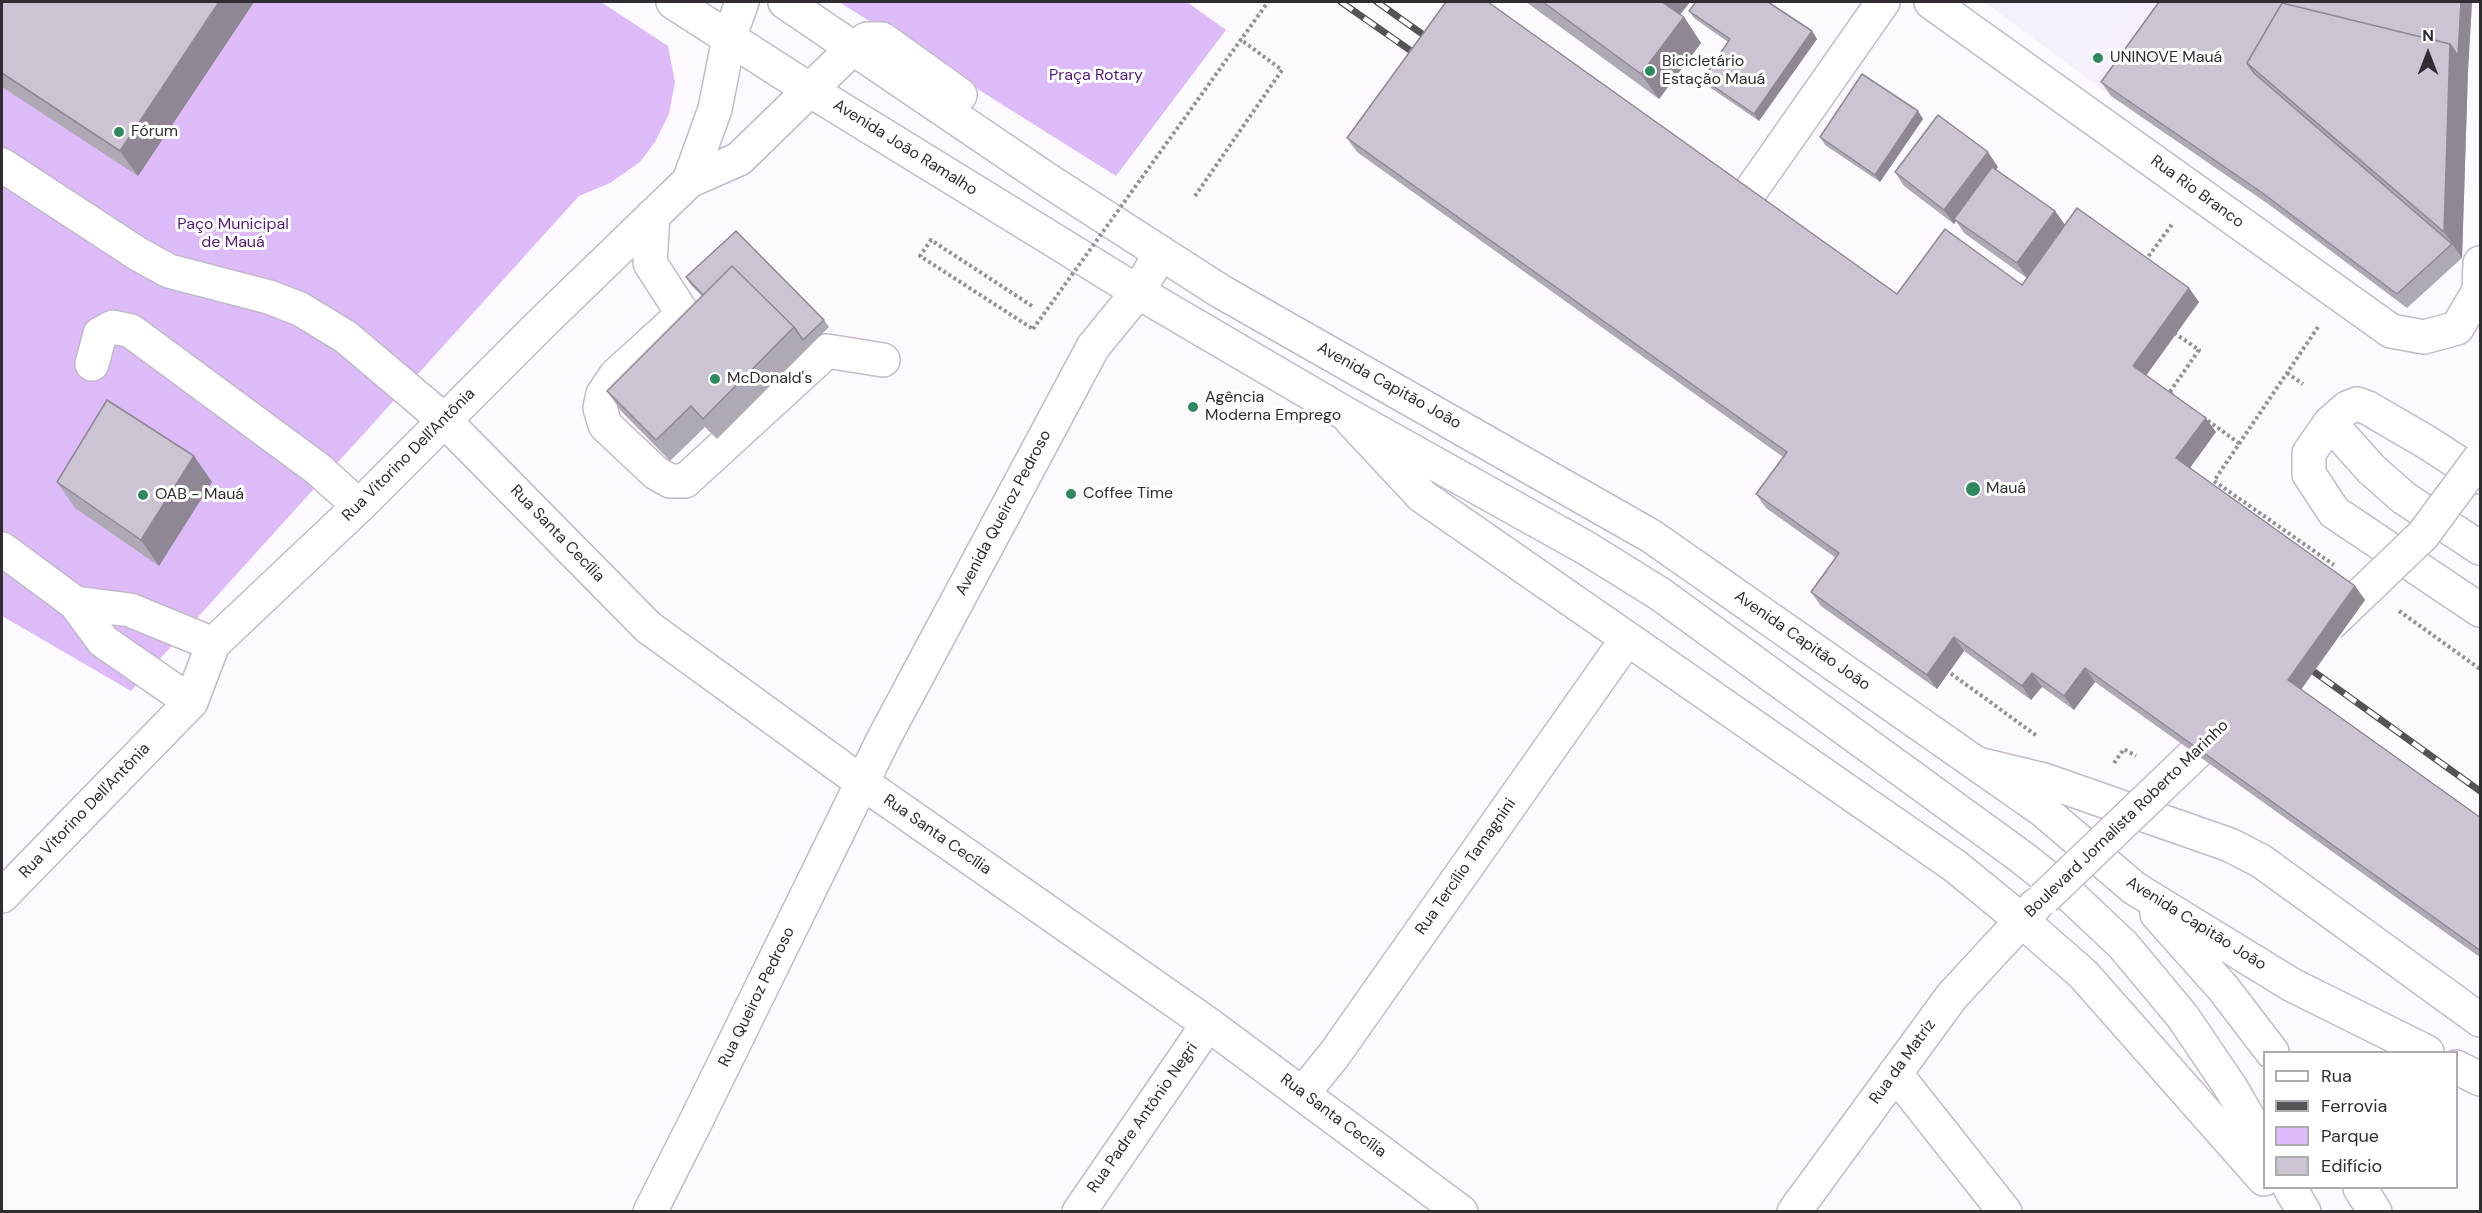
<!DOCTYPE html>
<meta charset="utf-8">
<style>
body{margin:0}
#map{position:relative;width:2482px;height:1213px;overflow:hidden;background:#fcfafe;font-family:"DM Sans",sans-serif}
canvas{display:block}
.frame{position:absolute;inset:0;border:3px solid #302c32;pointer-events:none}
.legend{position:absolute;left:2263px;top:1051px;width:195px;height:138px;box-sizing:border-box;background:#fff;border:2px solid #acabad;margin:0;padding:8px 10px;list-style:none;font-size:18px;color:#302c32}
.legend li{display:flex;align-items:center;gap:12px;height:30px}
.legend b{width:30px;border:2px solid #acabad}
.north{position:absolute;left:2398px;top:24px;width:60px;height:60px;-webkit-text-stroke:4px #fff;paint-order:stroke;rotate:0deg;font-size:16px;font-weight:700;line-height:24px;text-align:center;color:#302c32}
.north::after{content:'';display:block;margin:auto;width:21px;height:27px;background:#302c32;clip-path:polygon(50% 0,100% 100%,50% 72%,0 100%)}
</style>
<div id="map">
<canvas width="2482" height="1213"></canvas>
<div class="frame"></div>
<ul class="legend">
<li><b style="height:8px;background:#fff"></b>Rua</li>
<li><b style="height:8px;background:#565258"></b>Ferrovia</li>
<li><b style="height:16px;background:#dcbbf8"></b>Parque</li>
<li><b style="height:16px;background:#ccc3d3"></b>Edifício</li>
</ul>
<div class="north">N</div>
</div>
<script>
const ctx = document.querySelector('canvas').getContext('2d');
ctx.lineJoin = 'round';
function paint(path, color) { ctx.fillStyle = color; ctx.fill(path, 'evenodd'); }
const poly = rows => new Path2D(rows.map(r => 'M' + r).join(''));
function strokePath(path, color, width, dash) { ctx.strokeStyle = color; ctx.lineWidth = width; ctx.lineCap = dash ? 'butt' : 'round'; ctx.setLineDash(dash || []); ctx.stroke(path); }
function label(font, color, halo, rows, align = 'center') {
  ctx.font = font + ' "DM Sans",sans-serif'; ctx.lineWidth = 6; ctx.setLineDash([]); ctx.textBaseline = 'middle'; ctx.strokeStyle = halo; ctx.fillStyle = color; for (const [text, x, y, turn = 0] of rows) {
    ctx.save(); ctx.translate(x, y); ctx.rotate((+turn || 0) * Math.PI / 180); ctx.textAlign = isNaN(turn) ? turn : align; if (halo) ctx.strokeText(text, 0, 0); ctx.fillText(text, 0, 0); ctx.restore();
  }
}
const built = poly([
 [1984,2,2177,2,2111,96]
]);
const green = poly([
 [2,2,601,2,668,46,675,82,669,114,655,142,640,162,610,183,579,196,131,691,2,616],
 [839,2,1187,2,1226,30,1116,176]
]);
const path = poly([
 [1195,196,1282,70,1240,39],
 [2145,261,2173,223],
 [1032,306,931,240,920,256,1033,329],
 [2318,327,2214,481,2334,565],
 [2287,373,2303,384],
 [2173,395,2169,393,2199,350,2173,332],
 [2203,417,2240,444],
 [2399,611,2480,669],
 [1946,670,2037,736],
 [2114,763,2124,749,2136,756]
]);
const minor = poly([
 [1931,2,2391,331,2424,337,2457,328,2479,291,2480,263],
 [729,38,742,2],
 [2,165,138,254,169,271,269,297,300,309,346,337,444,420,648,627,860,781,1208,1024,1461,1212],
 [1738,209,1883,2],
 [653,215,650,263,683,314,616,375,603,394,600,408,605,425,656,473,670,481,685,481,827,351,883,360],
 [92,364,100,334,113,327,131,331,318,469,359,506],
 [1351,420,1422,496,1955,866,2021,920,2083,974,2264,1179],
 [2330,423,2371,469,2404,498,2480,548],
 [2480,477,2428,443,2368,408,2357,404,2347,408,2330,423,2309,453,2309,474,2334,512,2480,610],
 [2,549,75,603,103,641,191,702],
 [75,603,130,610,213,644],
 [1978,764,2044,780,2230,845,2261,861,2480,1020],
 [2,896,191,702,213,644,359,506,542,323,689,181,739,159,853,48],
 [1895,1073,2005,1212],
 [1303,1093,1334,1055,1627,639],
 [650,1212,696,1121,883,740,1093,347,1138,292,1160,254],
 [1079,1212,1208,1024],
 [1794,1212,1952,996,2036,905]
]);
const highway = poly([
 [673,2,810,90,1138,292,1346,414,1586,548,1660,594,2020,856,2072,897,2123,945,2183,1017,2231,1088,2264,1145],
 [785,2,1049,181,1220,291,1651,536,2044,811,2134,888,2292,985,2427,1052],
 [853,48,867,39,882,39,960,95],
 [689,181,715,109,729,38],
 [2157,914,2223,988,2272,1052],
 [2456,1067,2480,1079],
 [2290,1188,2304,1212],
 [2360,1188,2375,1212]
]);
const rail = poly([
 [1341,2,1424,60],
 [1377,2,1435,43],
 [2299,661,2480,791]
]);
const pathBridge = poly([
 [1033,329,1268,2]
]);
const minorBridge = poly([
 [2329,625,2423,535,2480,458],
 [2044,898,2227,723]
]);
const wall = poly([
 [2,2,254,2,138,176,2,87],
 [1526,2,1690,2,1680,15,1684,17,1701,43,1659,99],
 [2159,2,2472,2,2468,70,2462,258,2407,308,2271,206,2111,96,2101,82],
 [1689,11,1812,31,1817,39,1759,121,1708,86,1703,79,1728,42,1694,18],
 [1918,111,1923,119,1880,182,1825,145,1820,137],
 [1347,138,1897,294,2022,285,2199,302,2146,375,2216,432,2190,468,2355,586,2365,600,2301,689,2481,818,2481,958,2095,682,2074,710,2042,687,2031,700,1964,651,1937,689,1821,606,1811,592,1836,558,1766,508,1756,494,1783,457,1357,152],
 [1998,167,1996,169,2055,211,2065,225,2027,278,1964,233,1956,221,1954,224,1904,186,1895,172],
 [686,277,824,320,829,327,717,439,705,427,670,461,621,411,607,391,702,296,691,285],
 [194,456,212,482,159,566,75,508,57,482]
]);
const shadedWall = poly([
 [219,2,254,2,138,176,120,151],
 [1659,2,1690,2,1674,22],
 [2461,2,2472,2,2468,70,2462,258,2444,232,2450,44],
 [1684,17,1701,43,1659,99,1641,74],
 [1812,31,1817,39,1759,121,1754,114],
 [1918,111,1923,119,1880,182,1875,175],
 [1988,152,1998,167,1957,220,1954,219,1956,221,1954,224,1944,210],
 [2055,211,2065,225,2027,278,2017,263],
 [2189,288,2199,302,2143,380,2133,366],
 [2206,418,2216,432,2186,473,2176,458],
 [194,456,212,482,159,566,141,540],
 [2355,586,2365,600,2298,694,2288,680],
 [1954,637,1964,651,1937,689,1927,675],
 [2085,668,2095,682,2074,710,2064,696],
 [2032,673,2042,687,2031,700,2022,686]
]);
const building = poly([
 [2,2,219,2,120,151,2,73,2,2],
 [1446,2,1488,2,1897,294,1945,229,2022,285,2077,208,2189,288,2133,366,2206,418,2176,458,2355,586,2288,680,2481,818,2481,951,2085,668,2064,696,2032,673,2022,686,1954,637,1927,675,1811,592,1839,553,1756,494,1787,452,1347,138,1446,2],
 [1543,2,1662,2,1684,17,1641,74,1543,2],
 [1696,2,1768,2,1812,31,1754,114,1703,79,1730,39,1689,11,1696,2],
 [2159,2,2461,2,2458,56,2450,44,2282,3,2247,63,2255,74,2452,244,2397,294,2261,192,2101,82,2159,2],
 [2282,3,2450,44,2444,232,2247,63,2282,3],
 [1862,74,1918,111,1875,175,1820,137,1862,74],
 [1938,115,1988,152,1944,210,1895,172,1938,115],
 [1992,167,2055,211,2017,263,1954,219,1992,167],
 [736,231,824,320,803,340,794,327,732,266,703,295,686,277,736,231],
 [732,266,794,327,703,419,691,406,656,440,607,391,732,266],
 [107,400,194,456,141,540,57,482,107,400]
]);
const markers = [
 [2098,58,6,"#2f895f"],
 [1650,71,6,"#2f895f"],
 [119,132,6,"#2f895f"],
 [715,379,6,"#2f895f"],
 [1193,407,6,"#2f895f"],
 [1973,489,8,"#2f895f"],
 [1071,494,6,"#2f895f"],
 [143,495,6,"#2f895f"]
];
const poiNames = [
 ["UNINOVE Mauá",2110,58],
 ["Bicicletário",1662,62],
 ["Estação Mauá",1662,80],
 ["Fórum",131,132],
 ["McDonald's",727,379],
 ["Agência",1205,398],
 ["Moderna Emprego",1205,416],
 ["Mauá",1986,489],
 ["Coffee Time",1083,494],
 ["OAB - Mauá",155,495]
];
const parkNames = [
 ["Praça Rotary",1096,76],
 ["Paço Municipal",233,225],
 ["de Mauá",233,243]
];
const streetNames = [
 ["Avenida João Ramalho",905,148,32],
 ["Rua Rio Branco",2197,192,36],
 ["Avenida Capitão João",1389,386,29],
 ["Rua Vitorino Dell'Antônia",409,455,-45],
 ["Avenida Queiroz Pedroso",1004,513,-62],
 ["Rua Santa Cecília",557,534,46],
 ["Avenida Capitão João",1802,641,35],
 ["Rua Vitorino Dell'Antônia",85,811,-46],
 ["Boulevard Jornalista Roberto Marinho",2127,819,-44],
 ["Rua Santa Cecília",937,835,35],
 ["Rua Tercílio Tamagnini",1466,867,-55],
 ["Avenida Capitão João",2196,924,32],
 ["Rua Queiroz Pedroso",757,997,-64],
 ["Rua da Matriz",1903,1062,-54],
 ["Rua Santa Cecília",1333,1116,37],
 ["Rua Padre Antônio Negri",1143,1118,-55]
];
paint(built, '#f6effc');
paint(green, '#dcbbf8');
strokePath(minor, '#c2b9c9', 36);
strokePath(highway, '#c2b9c9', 36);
strokePath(path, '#949196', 4, [3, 3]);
strokePath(minor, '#fff', 33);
strokePath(highway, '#fff', 33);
strokePath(rail, '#565258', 7);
strokePath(rail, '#fff', 4.5, [14]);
strokePath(minorBridge, '#c2b9c9', 36, []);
strokePath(pathBridge, '#949196', 4, [3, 3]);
strokePath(minorBridge, '#fff', 33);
paint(wall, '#afa8b5');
paint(shadedWall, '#8f8894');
paint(building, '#ccc3d3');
strokePath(building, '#8f8894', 1.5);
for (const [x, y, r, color] of markers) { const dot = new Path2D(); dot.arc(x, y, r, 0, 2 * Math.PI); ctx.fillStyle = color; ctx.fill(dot); strokePath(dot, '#fff', 2); }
label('16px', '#302c32', '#fff', poiNames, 'left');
label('16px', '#531876', '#fff', parkNames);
label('16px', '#302c32', '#fff', streetNames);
</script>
